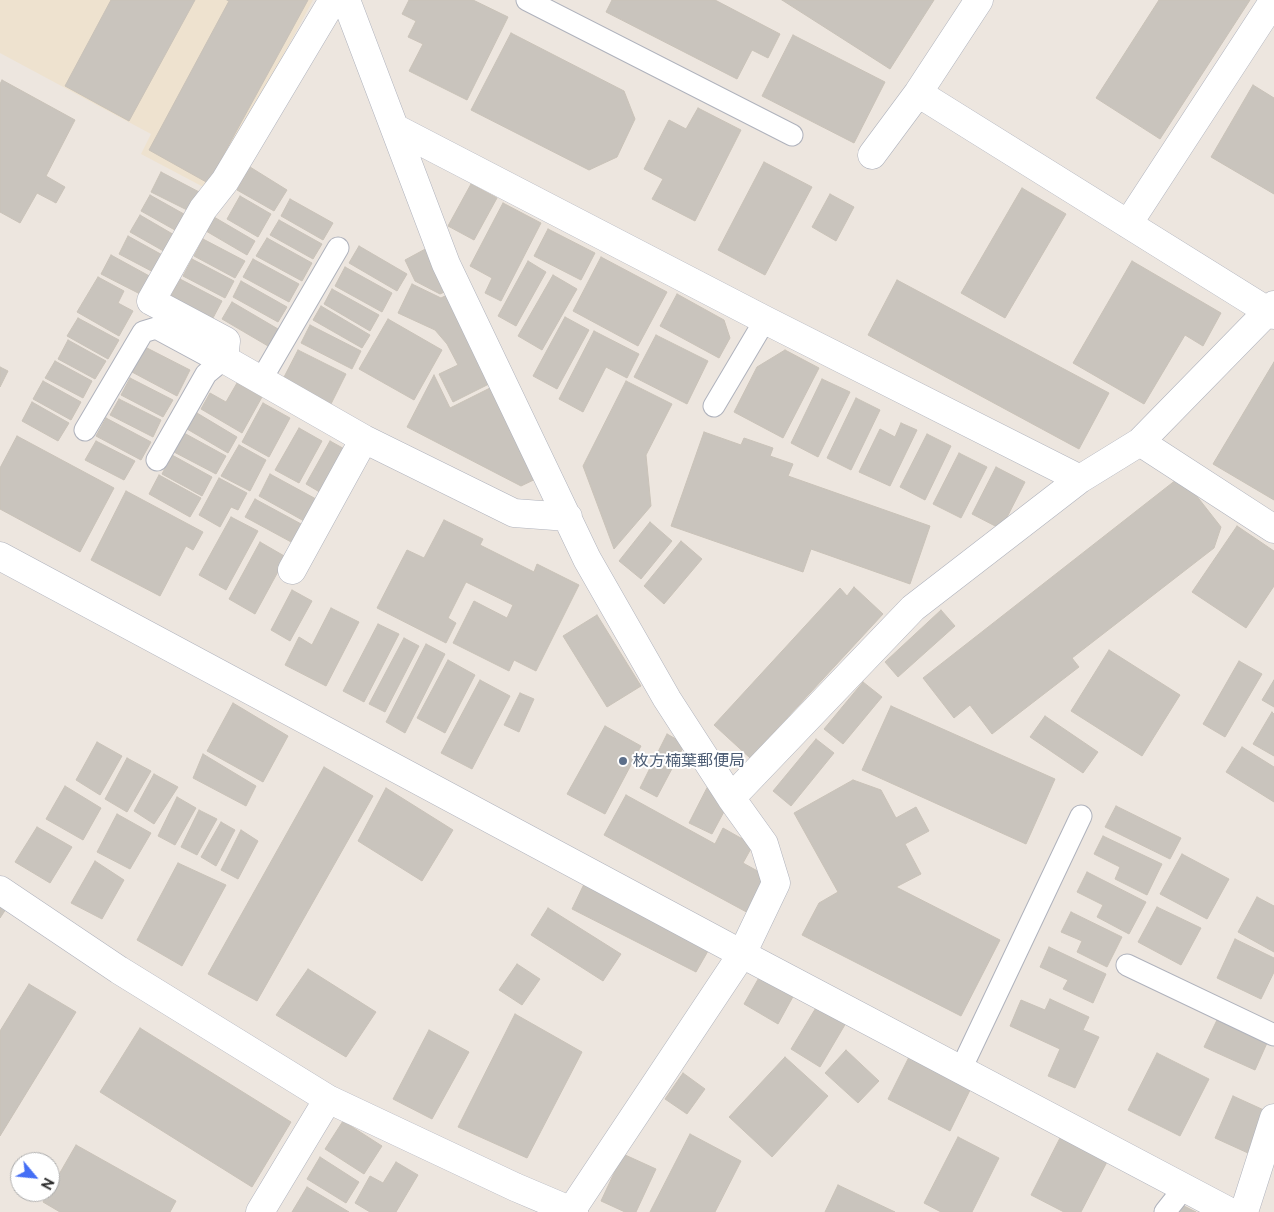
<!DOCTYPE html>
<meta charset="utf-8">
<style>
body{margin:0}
#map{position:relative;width:1274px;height:1212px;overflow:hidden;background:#ede6df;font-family:Raleway,sans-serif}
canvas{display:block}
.north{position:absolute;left:10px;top:1152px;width:50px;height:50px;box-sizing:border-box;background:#fff;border:1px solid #ababab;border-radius:50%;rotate:118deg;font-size:14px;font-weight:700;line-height:20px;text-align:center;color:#2c2c2c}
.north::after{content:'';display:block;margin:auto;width:18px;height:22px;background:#446ef5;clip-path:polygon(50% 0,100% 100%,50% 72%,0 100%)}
</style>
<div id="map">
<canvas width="1274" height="1212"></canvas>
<div class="north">N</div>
</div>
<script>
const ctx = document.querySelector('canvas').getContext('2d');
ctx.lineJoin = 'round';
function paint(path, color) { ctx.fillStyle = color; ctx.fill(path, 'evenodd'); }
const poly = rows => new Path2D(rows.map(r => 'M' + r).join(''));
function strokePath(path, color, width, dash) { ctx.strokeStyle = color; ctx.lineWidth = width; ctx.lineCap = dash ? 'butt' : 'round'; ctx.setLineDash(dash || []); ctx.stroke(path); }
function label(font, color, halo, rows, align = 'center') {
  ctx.font = font + ' Raleway,"Noto Sans JP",sans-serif'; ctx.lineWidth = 4; ctx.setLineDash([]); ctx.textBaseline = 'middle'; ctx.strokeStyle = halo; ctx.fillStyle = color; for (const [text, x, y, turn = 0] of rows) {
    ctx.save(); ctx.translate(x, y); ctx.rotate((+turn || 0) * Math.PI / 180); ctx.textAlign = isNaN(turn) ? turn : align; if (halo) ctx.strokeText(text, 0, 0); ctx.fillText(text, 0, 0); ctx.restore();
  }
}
const education = poly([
 [0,0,313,0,211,191,141,154,151,134,0,53]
]);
const building = poly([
 [111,0,195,0,129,121,65,86,111,0],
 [227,0,308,0,208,183,149,150,229,1,227,0],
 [409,0,473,0,508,17,467,100,409,71,423,44,408,37,416,21,402,14,409,0],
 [612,0,715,0,780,34,768,58,752,50,737,79,606,12,612,0],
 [782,0,934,0,890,69,782,0],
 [1159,0,1250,0,1160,139,1096,98,1159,0],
 [511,33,624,91,635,119,617,157,589,170,471,110,511,33],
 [793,35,885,82,854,143,762,96,793,35],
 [2,80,75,120,46,176,65,187,56,203,37,193,20,223,0,212,0,84,2,80],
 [1253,85,1274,98,1274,194,1211,157,1253,85],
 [698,108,741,130,695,221,652,199,663,179,644,169,669,120,686,129,698,108],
 [764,162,812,187,765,275,718,250,764,162],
 [250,167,287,190,274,211,237,190,250,167],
 [161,172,203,194,193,213,151,192,161,172],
 [471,184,497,198,474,240,448,226,471,184],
 [1022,188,1066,214,1005,318,961,293,1022,188],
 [830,194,854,207,836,241,812,227,830,194],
 [150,195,191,218,182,234,141,211,150,195],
 [240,196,271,214,258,237,227,219,240,196],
 [290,199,333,223,323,240,281,216,290,199],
 [503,203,541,223,501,301,485,293,492,278,470,266,503,203],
 [140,215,176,236,167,253,130,232,140,215],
 [214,217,255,241,247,255,206,231,214,217],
 [279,220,322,244,313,259,270,235,279,220],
 [548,229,595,253,581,280,534,256,548,229],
 [128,236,166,257,157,274,119,254,128,236],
 [267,238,312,263,302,281,256,256,267,238],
 [203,239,245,261,235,278,194,256,203,239],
 [359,246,407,274,397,291,349,263,359,246],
 [429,247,451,289,440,294,415,281,405,260,429,247],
 [111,255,153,278,144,296,101,274,111,255],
 [601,257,667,292,638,346,573,311,601,257],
 [192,259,234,281,225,298,183,276,192,259],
 [253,259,299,284,289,302,243,277,253,259],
 [528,261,546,272,516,326,498,316,528,261],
 [1132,261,1221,313,1203,346,1185,335,1144,404,1073,363,1132,261],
 [345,267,392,293,382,312,335,286,345,267],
 [553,275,577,289,542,350,518,336,553,275],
 [98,277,124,291,118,303,133,311,119,336,77,312,98,277],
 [180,279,222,301,213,318,171,296,180,279],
 [897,280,1109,393,1079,449,868,335,897,280],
 [241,281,287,307,278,322,233,297,241,281],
 [412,284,441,298,453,292,497,380,453,402,439,374,458,365,447,344,435,330,398,313,412,284],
 [332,289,379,315,370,331,324,304,332,289],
 [677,294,724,320,730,338,719,358,660,326,677,294],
 [232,302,278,329,268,346,222,319,232,302],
 [321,306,370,335,362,348,313,320,321,306],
 [565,317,589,330,557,389,533,376,565,317],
 [78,318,119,340,108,359,67,336,78,318],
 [388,319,442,350,414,400,359,369,388,319],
 [310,325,361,351,352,369,301,343,310,325],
 [594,331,639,354,627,378,606,367,583,412,559,399,594,331],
 [656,335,708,361,687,404,634,377,656,335],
 [68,340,106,361,95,379,58,359,68,340],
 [145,347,190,370,177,396,132,372,145,347],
 [298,350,346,374,331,404,283,379,298,350],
 [785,350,819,368,783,438,734,412,757,367,785,350],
 [55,361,92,381,83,398,45,378,55,361],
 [1274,362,1274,500,1213,464,1274,362],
 [0,367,8,371,0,387,0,367],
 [434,375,450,408,496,385,542,476,521,486,407,427,434,375],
 [130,378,173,400,163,417,121,395,130,378],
 [822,379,850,392,818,457,791,443,822,379],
 [43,381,81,402,71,420,33,399,43,381],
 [626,381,672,404,646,455,651,506,614,549,583,466,626,381],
 [237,383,262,397,242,433,201,409,210,393,226,402,237,383],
 [856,398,880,410,851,470,827,458,856,398],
 [119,399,161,420,153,437,110,415,119,399],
 [32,402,69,423,58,441,22,421,32,402],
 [263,403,290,418,269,457,242,442,263,403],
 [197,413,237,437,228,453,187,429,197,413],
 [106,418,151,442,141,460,96,436,106,418],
 [901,423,917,430,890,486,859,472,880,429,895,437,901,423],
 [299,428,322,441,299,483,275,470,299,428],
 [704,432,741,445,744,438,773,448,770,456,793,464,788,476,930,526,910,584,811,549,803,572,671,526,704,432],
 [184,433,226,456,216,474,174,452,184,433],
 [927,434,951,446,925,500,900,487,927,434],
 [17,436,114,488,80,552,0,509,0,468,17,436],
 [96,441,135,461,124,480,85,460,96,441],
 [330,441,348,451,323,494,306,484,330,441],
 [239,445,266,460,250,491,221,476,239,445],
 [959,453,987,467,961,518,933,504,959,453],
 [172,455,212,477,202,496,162,474,172,455],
 [996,467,1025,482,1001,529,972,514,996,467],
 [270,474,316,499,304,521,259,496,270,474],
 [159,475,201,498,190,517,149,494,159,475],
 [1181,476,1221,527,1214,548,1072,658,1079,667,992,734,970,705,954,718,923,678,1181,476],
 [219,478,247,493,238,510,231,507,220,527,199,515,219,478],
 [126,491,203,532,193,550,186,546,160,596,91,560,126,491],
 [255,499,303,525,293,543,245,517,255,499],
 [231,517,258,531,226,590,199,575,231,517],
 [444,520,483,539,480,545,534,572,537,564,579,585,536,671,514,660,509,671,453,643,474,601,507,618,513,605,466,582,448,618,456,623,446,643,377,608,407,550,424,558,444,520],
 [650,522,672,541,641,579,619,561,650,522],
 [1237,526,1274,551,1274,586,1246,628,1192,592,1237,526],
 [681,541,702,559,664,604,644,586,681,541],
 [260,542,286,557,255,614,229,599,260,542],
 [854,587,883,614,750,758,714,725,840,588,847,596,854,587],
 [292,590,312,601,290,641,271,630,292,590],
 [331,608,359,622,326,686,285,665,299,637,312,645,331,608],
 [941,610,955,626,898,677,885,662,941,610],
 [597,615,641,686,607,707,563,636,597,615],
 [378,624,399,634,364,702,343,691,378,624],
 [404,638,419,646,385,712,369,704,404,638],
 [426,644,445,654,405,733,386,722,426,644],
 [1109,650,1180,695,1142,756,1071,711,1109,650],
 [448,660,475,675,445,733,417,718,448,660],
 [1239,661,1262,674,1225,737,1203,724,1239,661],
 [480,680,510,696,472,769,441,753,480,680],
 [1274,680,1274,707,1262,700,1274,680],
 [863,682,882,697,843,744,824,729,863,682],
 [520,693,534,699,519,732,504,725,520,693],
 [233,703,288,736,263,782,207,751,233,703],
 [891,706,1055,779,1026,844,862,770,891,706],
 [1272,712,1274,714,1274,756,1253,744,1272,712],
 [1045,716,1098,752,1083,773,1030,737,1045,716],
 [605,726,641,746,605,814,567,794,605,726],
 [667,734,685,744,657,797,640,788,667,734],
 [816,739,834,753,791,806,773,791,816,739],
 [97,742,122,756,100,795,76,780,97,742],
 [1242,747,1274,767,1274,802,1226,772,1242,747],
 [203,754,256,786,246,806,193,778,203,754],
 [127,758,151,771,127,812,105,799,127,758],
 [324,767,373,796,257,1001,208,974,324,767],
 [154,774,178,787,154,824,134,811,154,774],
 [711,780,726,808,712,834,689,823,711,780],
 [853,780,881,790,896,818,916,807,929,831,905,844,921,874,896,887,1000,940,961,1016,802,935,819,903,838,892,794,813,853,780],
 [65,786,101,808,83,840,46,819,65,786],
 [386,788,453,830,422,881,358,841,386,788],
 [626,795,715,844,723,828,753,845,743,863,772,879,752,915,604,835,626,795],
 [177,797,196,808,175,845,158,836,177,797],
 [1116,806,1181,838,1170,859,1105,827,1116,806],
 [199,810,217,819,197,855,181,847,199,810],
 [117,814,151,833,130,869,97,852,117,814],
 [221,822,235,830,216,866,201,857,221,822],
 [37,827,72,847,50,883,15,862,37,827],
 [241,830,258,841,238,879,221,870,241,830],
 [1103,836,1162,864,1147,895,1115,879,1120,867,1094,854,1103,836],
 [1182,854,1229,879,1207,919,1160,894,1182,854],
 [95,861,124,880,102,919,71,903,95,861],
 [178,863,226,885,182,966,137,940,178,863],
 [1087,872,1146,902,1129,934,1097,917,1103,905,1077,892,1087,872],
 [587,878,712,944,696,972,572,909,587,878],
 [1257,897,1274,906,1274,952,1238,932,1257,897],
 [0,901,8,906,0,918,0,901],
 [1157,907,1201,928,1181,965,1138,942,1157,907],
 [548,908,621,954,603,981,531,935,548,908],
 [1071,912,1122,937,1107,967,1077,952,1082,941,1061,932,1071,912],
 [1235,939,1274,958,1274,972,1261,999,1217,978,1235,939],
 [1049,947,1106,974,1093,1003,1063,989,1068,980,1040,967,1049,947],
 [517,964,540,979,522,1005,499,990,517,964],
 [308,969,376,1012,346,1057,276,1015,308,969],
 [761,974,795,993,778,1024,744,1004,761,974],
 [29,984,76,1012,0,1136,0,1031,29,984],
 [1050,999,1089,1017,1083,1030,1099,1037,1075,1088,1048,1076,1060,1049,1010,1026,1021,1000,1045,1010,1050,999],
 [817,1006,846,1023,820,1067,791,1049,817,1006],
 [515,1014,582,1052,527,1158,458,1127,515,1014],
 [1217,1020,1267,1043,1255,1070,1204,1047,1217,1020],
 [140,1028,291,1122,252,1187,100,1092,140,1028],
 [429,1030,469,1052,432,1119,393,1099,429,1030],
 [846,1050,879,1081,858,1103,825,1073,846,1050],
 [911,1053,973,1084,950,1131,888,1099,911,1053],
 [1157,1053,1209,1079,1180,1136,1128,1110,1157,1053],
 [785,1057,828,1096,772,1157,729,1117,785,1057],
 [683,1073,705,1089,687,1114,665,1099,683,1073],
 [1233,1096,1266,1111,1248,1153,1215,1138,1233,1096],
 [343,1121,382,1146,364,1174,325,1149,343,1121],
 [690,1134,741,1161,715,1212,650,1212,690,1134],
 [1062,1134,1109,1158,1081,1212,1064,1212,1031,1195,1062,1134],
 [958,1137,999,1158,972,1212,941,1212,924,1203,958,1137],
 [76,1145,176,1201,170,1212,60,1212,43,1202,76,1145],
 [623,1154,656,1169,636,1212,625,1212,601,1201,623,1154],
 [320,1157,359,1182,346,1203,307,1179,320,1157],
 [396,1162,418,1175,396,1212,370,1212,355,1203,370,1176,383,1183,396,1162],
 [838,1185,895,1212,825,1212,838,1185],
 [307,1187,349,1212,292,1212,307,1187],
 [1180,1204,1196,1212,1176,1212,1180,1204]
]);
const service = poly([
 [527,0,792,135],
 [261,380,338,248],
 [714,406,765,320],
 [85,430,143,332,156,328,219,362],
 [157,460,206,374,224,359],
 [1127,965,1274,1035],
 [961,1069,1081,816],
 [1165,1212,1184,1188]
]);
const minor = poly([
 [333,0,225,181,203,209,151,301,226,341,224,359,364,439,514,513,568,517],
 [346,0,446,264,587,559,667,699,731,798,764,844,776,883,742,954,571,1211],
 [918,93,1274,315],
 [395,128,765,320,1080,479],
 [872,155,918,93,979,0],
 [1128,224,1274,0],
 [1140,442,1274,529],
 [292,570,364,439],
 [731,798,913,608,1080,479,1140,442,1274,305],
 [0,890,119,970,328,1099,515,1187,574,1212],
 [260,1212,328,1099],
 [1244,1212,1274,1118]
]);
const tertiary = poly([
 [0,556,742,954,1230,1212]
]);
const markers = [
 [623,761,5,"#5c6f8a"]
];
const serviceNames = [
 ["枚方楠葉郵便局",633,761]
];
paint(education, '#eee2cf');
paint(building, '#c9c4bd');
strokePath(building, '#c9c2b8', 1);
strokePath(service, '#afb2bc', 23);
strokePath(minor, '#afb2bc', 29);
strokePath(tertiary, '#afb2bc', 29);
strokePath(service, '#fff', 21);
strokePath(minor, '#fff', 28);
strokePath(tertiary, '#fff', 28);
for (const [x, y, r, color] of markers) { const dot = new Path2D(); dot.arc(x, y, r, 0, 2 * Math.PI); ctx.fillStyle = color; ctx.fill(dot); strokePath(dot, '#fff', 2); }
label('16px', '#4e5e75', '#fff', serviceNames, 'left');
</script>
